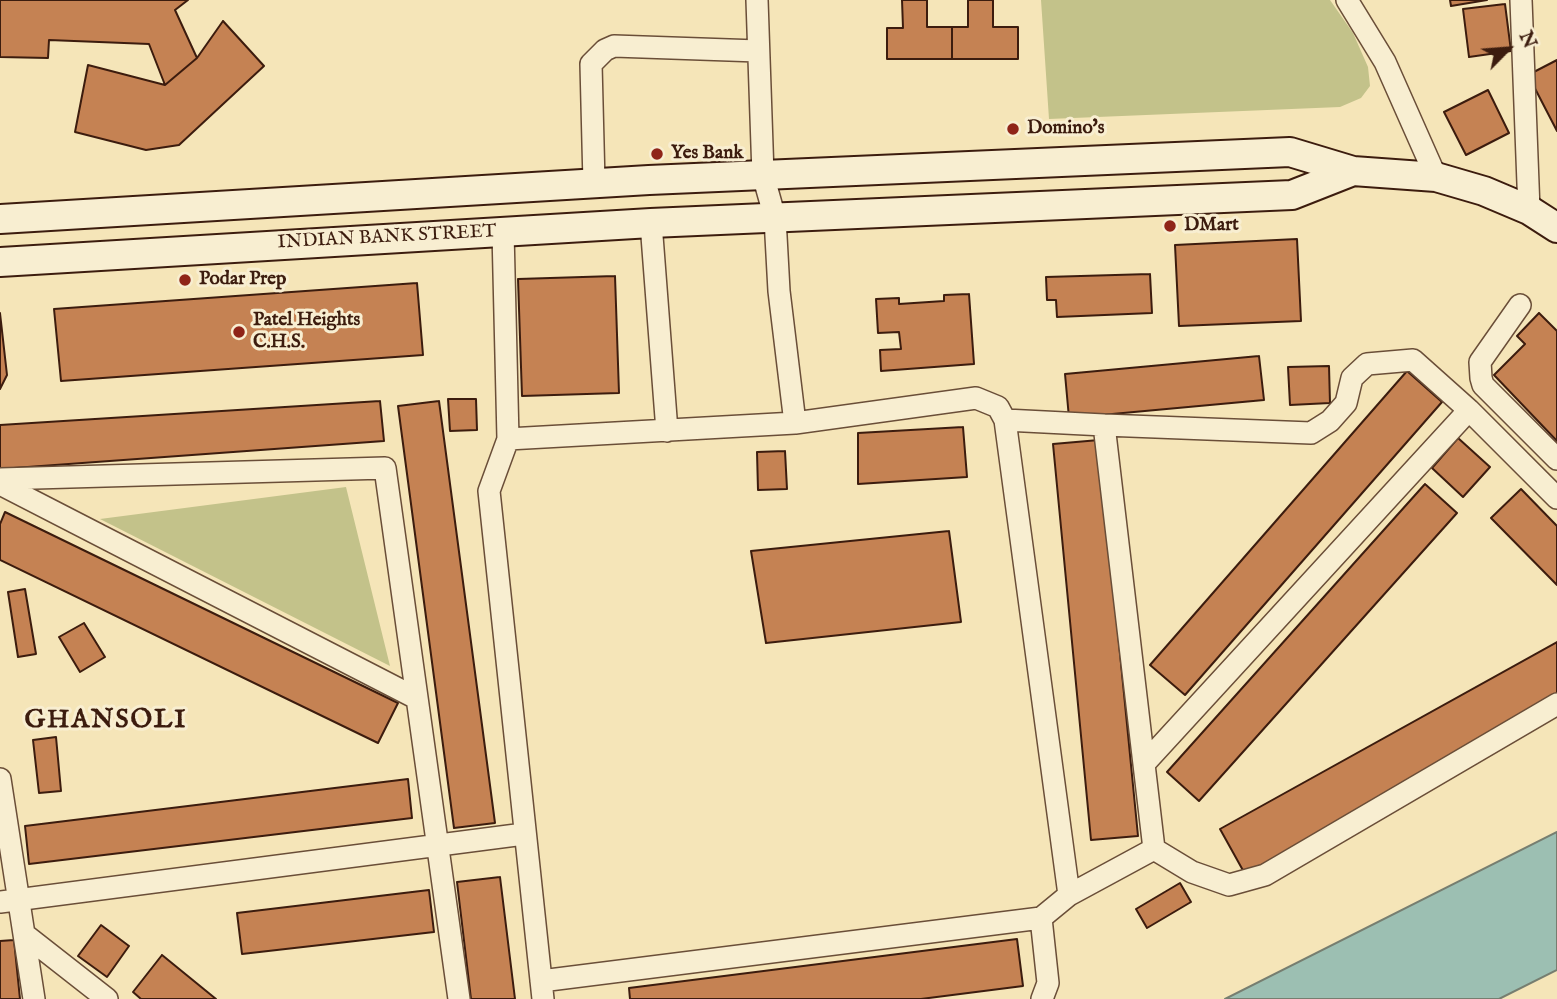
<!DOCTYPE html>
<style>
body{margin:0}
#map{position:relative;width:1557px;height:999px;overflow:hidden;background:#f5e5b8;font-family:"IM FELL English",serif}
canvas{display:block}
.north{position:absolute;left:1473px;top:14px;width:70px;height:70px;-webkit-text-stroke:5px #f8eed1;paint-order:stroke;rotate:65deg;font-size:19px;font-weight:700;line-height:28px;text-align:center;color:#3c1c0e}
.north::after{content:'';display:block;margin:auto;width:24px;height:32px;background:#3c1c0e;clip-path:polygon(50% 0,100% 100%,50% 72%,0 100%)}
</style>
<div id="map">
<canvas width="1557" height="999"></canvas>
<div class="north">N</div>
</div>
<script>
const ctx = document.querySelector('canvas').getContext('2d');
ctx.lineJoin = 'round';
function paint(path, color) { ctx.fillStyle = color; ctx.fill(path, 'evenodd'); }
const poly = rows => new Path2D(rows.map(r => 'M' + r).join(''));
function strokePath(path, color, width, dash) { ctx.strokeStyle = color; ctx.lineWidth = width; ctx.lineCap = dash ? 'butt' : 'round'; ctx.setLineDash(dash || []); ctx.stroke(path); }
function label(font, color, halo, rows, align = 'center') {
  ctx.font = font + ' "IM FELL English",serif'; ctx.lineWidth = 6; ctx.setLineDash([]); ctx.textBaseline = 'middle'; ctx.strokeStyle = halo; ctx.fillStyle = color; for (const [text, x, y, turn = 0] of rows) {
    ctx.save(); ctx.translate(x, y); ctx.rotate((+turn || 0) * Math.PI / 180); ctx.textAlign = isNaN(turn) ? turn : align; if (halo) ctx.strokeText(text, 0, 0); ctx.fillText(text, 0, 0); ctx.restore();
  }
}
const green = poly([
 [1041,0,1330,0,1353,33,1368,67,1370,86,1361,98,1340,107,1049,119],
 [346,487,390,666,100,519]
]);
const water = poly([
 [1557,832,1557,970,1499,999,1225,999,1557,832]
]);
const building = poly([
 [0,0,188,0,175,10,197,58,165,85,149,44,49,40,48,58,0,57,0,0],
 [902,0,927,0,927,27,952,27,952,59,887,59,887,28,903,28,902,0],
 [968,0,993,0,993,27,1018,27,1018,59,952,59,952,27,968,27,968,0],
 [1450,0,1487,0,1451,6,1450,0],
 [1505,4,1511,51,1469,57,1463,9,1505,4],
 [223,21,264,66,179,145,146,150,75,132,88,65,165,85,197,58,223,21],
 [1557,60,1557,131,1528,75,1557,60],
 [1488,90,1509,133,1466,155,1444,112,1488,90],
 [1297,239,1301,321,1179,326,1175,245,1297,239],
 [1150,274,1152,313,1057,317,1056,300,1047,300,1046,277,1150,274],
 [615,276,619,393,522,396,518,279,615,276],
 [417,283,423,355,61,381,54,309,417,283],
 [969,294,974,364,881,371,880,350,901,349,899,332,878,333,876,299,899,298,899,304,944,301,944,295,969,294],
 [0,313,7,375,0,389,0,313],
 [1539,313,1557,331,1557,441,1494,375,1525,344,1517,336,1539,313],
 [1259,356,1264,400,1069,418,1065,374,1259,356],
 [1329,366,1330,403,1290,405,1288,367,1329,366],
 [1407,371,1442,402,1185,695,1150,665,1407,371],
 [448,399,476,399,477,430,450,431,448,399],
 [380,401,384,441,0,469,0,425,380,401],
 [439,401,495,823,454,828,398,406,439,401],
 [963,427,967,477,858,484,858,433,963,427],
 [1458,438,1490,467,1463,497,1432,468,1458,438],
 [1099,440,1138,836,1091,840,1053,444,1099,440],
 [785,451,787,489,758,490,757,452,785,451],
 [1425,484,1457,513,1199,801,1167,772,1425,484],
 [1521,489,1557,526,1557,585,1491,518,1521,489],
 [5,512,398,703,378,743,0,560,0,524,5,512],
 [949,531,961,622,766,643,751,551,949,531],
 [25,589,36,654,18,657,8,592,25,589],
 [84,623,105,657,80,672,59,637,84,623],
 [1557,642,1557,701,1245,874,1220,829,1557,642],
 [56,737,61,791,39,793,33,740,56,737],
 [408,779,412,818,29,864,25,826,408,779],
 [500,877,515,999,471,999,457,882,500,877],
 [1180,883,1191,902,1147,928,1136,909,1180,883],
 [429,890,434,932,242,954,237,913,429,890],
 [101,925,129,946,107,977,78,956,101,925],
 [1017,939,1023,986,921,999,630,999,629,988,1017,939],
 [14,940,20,999,0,999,0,941,14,940],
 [162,955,216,999,141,999,133,992,162,955]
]);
const street = poly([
 [757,0,763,175,775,218,779,291,795,423],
 [1347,0,1385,62,1436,177],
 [1521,0,1529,210],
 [594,183,591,64,605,50,614,46,758,51],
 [651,223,667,431],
 [503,232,508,439,489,491,543,999],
 [1520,305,1480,362,1481,378,1483,385,1557,459],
 [1005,420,1104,425,1154,849],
 [1104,425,1311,433,1330,421,1346,403,1352,378,1367,364,1413,360,1469,410,1557,498],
 [508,439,795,423,976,398,998,407,1005,420,1069,895],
 [0,479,385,468,459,999],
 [0,484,416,698],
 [1144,764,1469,410],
 [0,779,34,999],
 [1154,849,1192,872,1229,885,1265,875,1557,704],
 [0,902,524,834],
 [1041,918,1048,983,1042,999],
 [24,934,107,999],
 [541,981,1041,918,1069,895,1154,849]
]);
const secondary = poly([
 [0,219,649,180,1290,152,1353,171,1436,177,1484,191,1529,210,1557,228],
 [0,262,651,223,1292,195,1353,171]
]);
const markers = [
 [1013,129,7,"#8f2418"],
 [657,154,7,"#8f2418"],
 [1170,226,7,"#8f2418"],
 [185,280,7,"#8f2418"],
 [239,332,7,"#8f2418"]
];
const poiNames = [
 ["Domino's",1027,129],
 ["Yes Bank",671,154],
 ["DMart",1184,226],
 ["Podar Prep",199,280],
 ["Patel Heights",253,321],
 ["C.H.S.",253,343]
];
const streetNames = [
 ["INDIAN BANK STREET",387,238,-3]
];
const districtNames = [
 ["GHANSOLI",106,722]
];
paint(green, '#c3c28a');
paint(water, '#9cbfb2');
strokePath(water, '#767e70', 2);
paint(building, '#c58253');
strokePath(building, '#3c1c0e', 2);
strokePath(street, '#6a4e38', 24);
strokePath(secondary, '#3c1c0e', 32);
strokePath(street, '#f8eed1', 21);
strokePath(secondary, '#f8eed1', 28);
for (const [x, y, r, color] of markers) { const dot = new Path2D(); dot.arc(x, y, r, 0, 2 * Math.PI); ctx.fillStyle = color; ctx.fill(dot); strokePath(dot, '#f8eed1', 2.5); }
label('bold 19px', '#3c1c0e', '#f8eed1', poiNames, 'left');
label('19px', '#3c1c0e', '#f8eed1', streetNames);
ctx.letterSpacing = '2px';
label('bold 26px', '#3c1c0e', '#f8eed1', districtNames);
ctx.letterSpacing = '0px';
</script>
